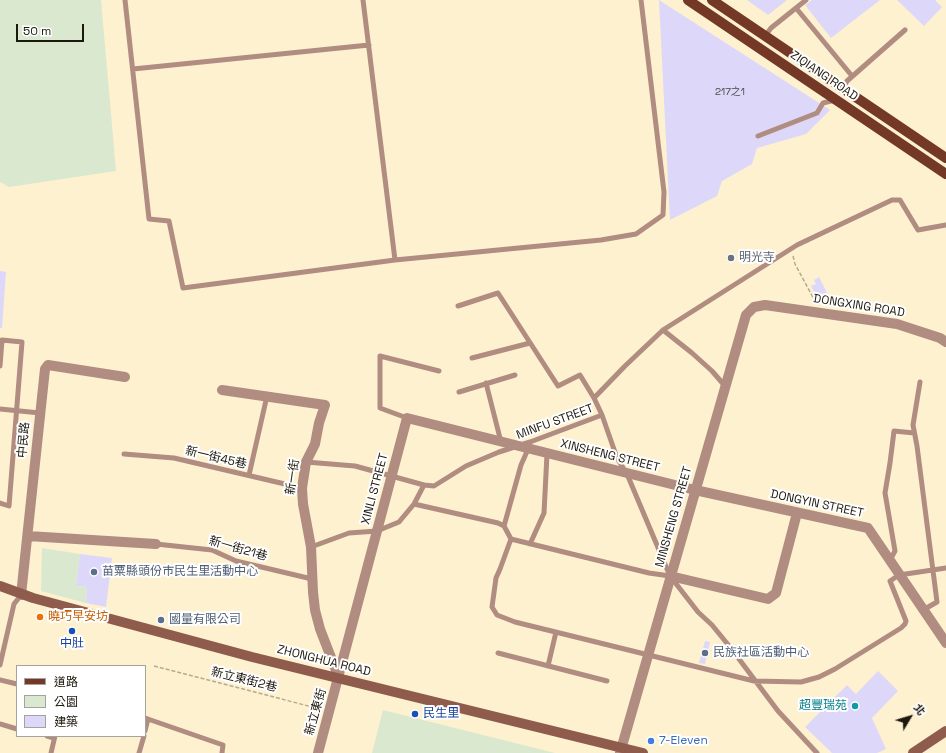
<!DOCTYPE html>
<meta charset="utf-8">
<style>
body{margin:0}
#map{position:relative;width:946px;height:753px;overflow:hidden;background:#fdf1d0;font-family:"Space Grotesk","Noto Sans TC",sans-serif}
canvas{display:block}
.legend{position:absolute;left:16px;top:665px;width:130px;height:72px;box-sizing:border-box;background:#fff;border:1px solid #a5a39e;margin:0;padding:5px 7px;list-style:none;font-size:12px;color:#1d180d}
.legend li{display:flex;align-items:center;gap:8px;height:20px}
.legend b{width:20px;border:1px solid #a5a39e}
.north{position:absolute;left:890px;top:697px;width:40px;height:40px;-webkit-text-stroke:3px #fff;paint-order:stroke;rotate:52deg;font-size:11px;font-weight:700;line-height:16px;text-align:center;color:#1d180d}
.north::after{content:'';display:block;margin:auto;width:14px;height:18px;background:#1d180d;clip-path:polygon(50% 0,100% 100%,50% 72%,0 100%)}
.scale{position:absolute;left:16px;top:24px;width:68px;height:18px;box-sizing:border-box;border:2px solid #1d180d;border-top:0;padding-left:5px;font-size:12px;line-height:14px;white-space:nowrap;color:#1d180d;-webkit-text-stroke:3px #fff;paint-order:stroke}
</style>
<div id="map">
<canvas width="946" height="753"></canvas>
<ul class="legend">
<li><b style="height:5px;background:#743826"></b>道路</li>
<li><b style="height:11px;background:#d9e8ce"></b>公園</li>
<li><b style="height:11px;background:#ddd8fa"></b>建築</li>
</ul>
<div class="north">北</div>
<div class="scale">50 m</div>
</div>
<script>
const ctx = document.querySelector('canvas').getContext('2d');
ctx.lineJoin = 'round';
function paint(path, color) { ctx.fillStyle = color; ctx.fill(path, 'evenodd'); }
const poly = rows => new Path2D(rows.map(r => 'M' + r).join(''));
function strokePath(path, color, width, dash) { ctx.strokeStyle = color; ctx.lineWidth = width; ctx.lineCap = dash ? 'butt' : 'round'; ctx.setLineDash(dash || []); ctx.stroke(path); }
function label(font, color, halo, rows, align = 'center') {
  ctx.font = font + ' "Space Grotesk","Noto Sans TC",sans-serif'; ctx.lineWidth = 4; ctx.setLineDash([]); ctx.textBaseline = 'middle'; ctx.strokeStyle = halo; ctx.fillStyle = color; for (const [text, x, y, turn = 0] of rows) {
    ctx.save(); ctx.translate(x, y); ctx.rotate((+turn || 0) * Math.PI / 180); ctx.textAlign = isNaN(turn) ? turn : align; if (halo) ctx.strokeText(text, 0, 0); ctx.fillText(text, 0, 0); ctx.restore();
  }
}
const green = poly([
 [0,0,101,0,116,171,9,187,0,182],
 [42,548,80,554,76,586,87,587,86,603,41,591],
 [383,710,555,753,372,753]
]);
const building = poly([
 [659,0,830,110,806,134,757,148,752,164,722,181,717,196,670,220],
 [747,0,787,0,768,15],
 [812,0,880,0,831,38,805,5],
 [897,0,935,0,942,7,924,26],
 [0,271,6,272,2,328,0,328],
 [819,277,827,293,817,297,811,286,816,284,814,280],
 [80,554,112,558,106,607,86,603,87,587,76,586],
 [705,641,710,642,705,664,699,663],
 [878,671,898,691,872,718,886,749,877,753,832,753,805,727,847,685,856,694]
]);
const path = poly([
 [793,256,795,264,816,303],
 [154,666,320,709]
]);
const lane = poly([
 [125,0,149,219,169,221,183,288,395,260,363,0],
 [796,8,806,0],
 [765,36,771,28,796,8,852,76],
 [133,69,369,45],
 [843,88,847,81,905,30],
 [758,136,817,113,823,103,835,100],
 [395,260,601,240,636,234,663,215,664,192,641,0],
 [458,306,498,293,558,386,580,375,594,398],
 [663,330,692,353,712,371,725,386],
 [472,358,530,343],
 [0,366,2,340,22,342,9,506,0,503],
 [920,382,913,425,917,446,937,602,923,610],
 [486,383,501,442],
 [459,392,515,375],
 [0,409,40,413],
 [602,415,594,398,625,366,663,330,797,245,892,200,900,200,918,230,946,225],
 [407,418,380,408,380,356,439,371],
 [124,454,174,458,302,488],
 [306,462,355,466,424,485],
 [249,475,267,396],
 [414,504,498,523,504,526,511,539,649,573,670,576],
 [504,526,521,465,529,447],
 [511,539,500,569,496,578,492,607,497,615,515,622,754,681,801,682,819,677,835,669,901,628,905,624,906,621,890,581,899,575,946,568],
 [156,544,212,550,236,561,312,579],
 [530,544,544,513,547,454],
 [311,547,349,533,377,531,399,522,414,504,424,485,434,486,466,466,499,452,530,442,602,415,617,458,627,474,670,576,698,612,712,625,730,647,778,711,817,753],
 [890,560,895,551,885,493,890,463,894,431,914,433],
 [498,653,607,681],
 [0,665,14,604,21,595],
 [548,666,556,632],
 [0,680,17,684],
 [145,718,223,745,222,753],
 [0,724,17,729],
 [145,731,148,719],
 [47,736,54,738],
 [51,753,55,736],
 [139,753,144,736]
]);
const street = poly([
 [222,390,325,405,319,423,315,444,306,462,302,488,303,504,311,547,313,592,315,610,320,629,339,678],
 [28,536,156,544],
 [670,576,768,599,776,593,797,513],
 [21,595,45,369,48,365,125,377],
 [318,753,407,418,695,490,868,528,946,643],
 [620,753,746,315,754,307,765,305,897,324,940,338,946,342]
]);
const secondary = poly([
 [0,586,33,598,252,657,643,753],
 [913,753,946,731]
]);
const primary = poly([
 [688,0,946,174],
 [712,0,946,158]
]);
const markers = [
 [731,258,4,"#6b7280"],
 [94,572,4,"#5c6f8a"],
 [40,617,4,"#e8710a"],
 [161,620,4,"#5c6f8a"],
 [72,631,4,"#1a4fb4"],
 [705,653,4,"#5c6f8a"],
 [855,706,4,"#0f9aa8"],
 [415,714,4,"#1a4fb4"],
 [651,741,4,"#3f7fe0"]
];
const numberNames = [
 ["217之1",730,92]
];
const streetNames = [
 ["ZIQIANG ROAD",824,76,34],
 ["DONGXING ROAD",859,306,9],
 ["MINFU STREET",555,422,-20],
 ["中民路",24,440,-85],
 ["XINSHENG STREET",610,456,14],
 ["新一街45巷",216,458,13],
 ["新一街",293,477,-82],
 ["XINLI STREET",375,489,-75],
 ["DONGYIN STREET",817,504,12],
 ["MINSHENG STREET",674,517,-74],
 ["新一街21巷",238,549,16],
 ["ZHONGHUA ROAD",324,661,14],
 ["新立東街2巷",244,680,14],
 ["新立東街",316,712,-74]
];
const worshipNames = [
 ["明光寺",739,258]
];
const serviceNames = [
 ["苗粟縣頭份巿民生里活動中心",102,572],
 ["國量有限公司",169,620],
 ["民族社區活動中心",713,653]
];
const foodNames = [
 ["曉巧早安坊",48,617]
];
const transitNames = [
 ["中肚",72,644],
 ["民生里",423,714,"left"]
];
const cultureNames = [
 ["超豐瑞苑",847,706]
];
const shopNames = [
 ["7-Eleven",659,741]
];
paint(green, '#d9e8ce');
paint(building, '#ddd8fa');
strokePath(path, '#b5ab91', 1.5, [4, 2]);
strokePath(lane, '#b18c81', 5);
strokePath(street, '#b18c81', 10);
strokePath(secondary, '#8e5b4c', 10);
strokePath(primary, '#743826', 10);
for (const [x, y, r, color] of markers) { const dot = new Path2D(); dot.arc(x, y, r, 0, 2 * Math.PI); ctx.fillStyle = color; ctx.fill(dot); strokePath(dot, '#fff', 1.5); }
label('10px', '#4d4848', null, numberNames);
label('12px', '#1d180d', '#fff', streetNames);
label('12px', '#5b616d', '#fff', worshipNames, 'left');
label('12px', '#4e5e75', '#fff', serviceNames, 'left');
label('12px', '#c56008', '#fff', foodNames, 'left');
label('12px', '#164399', '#fff', transitNames);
label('12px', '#0d838f', '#fff', cultureNames, 'right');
label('12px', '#366cbe', '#fff', shopNames, 'left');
</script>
